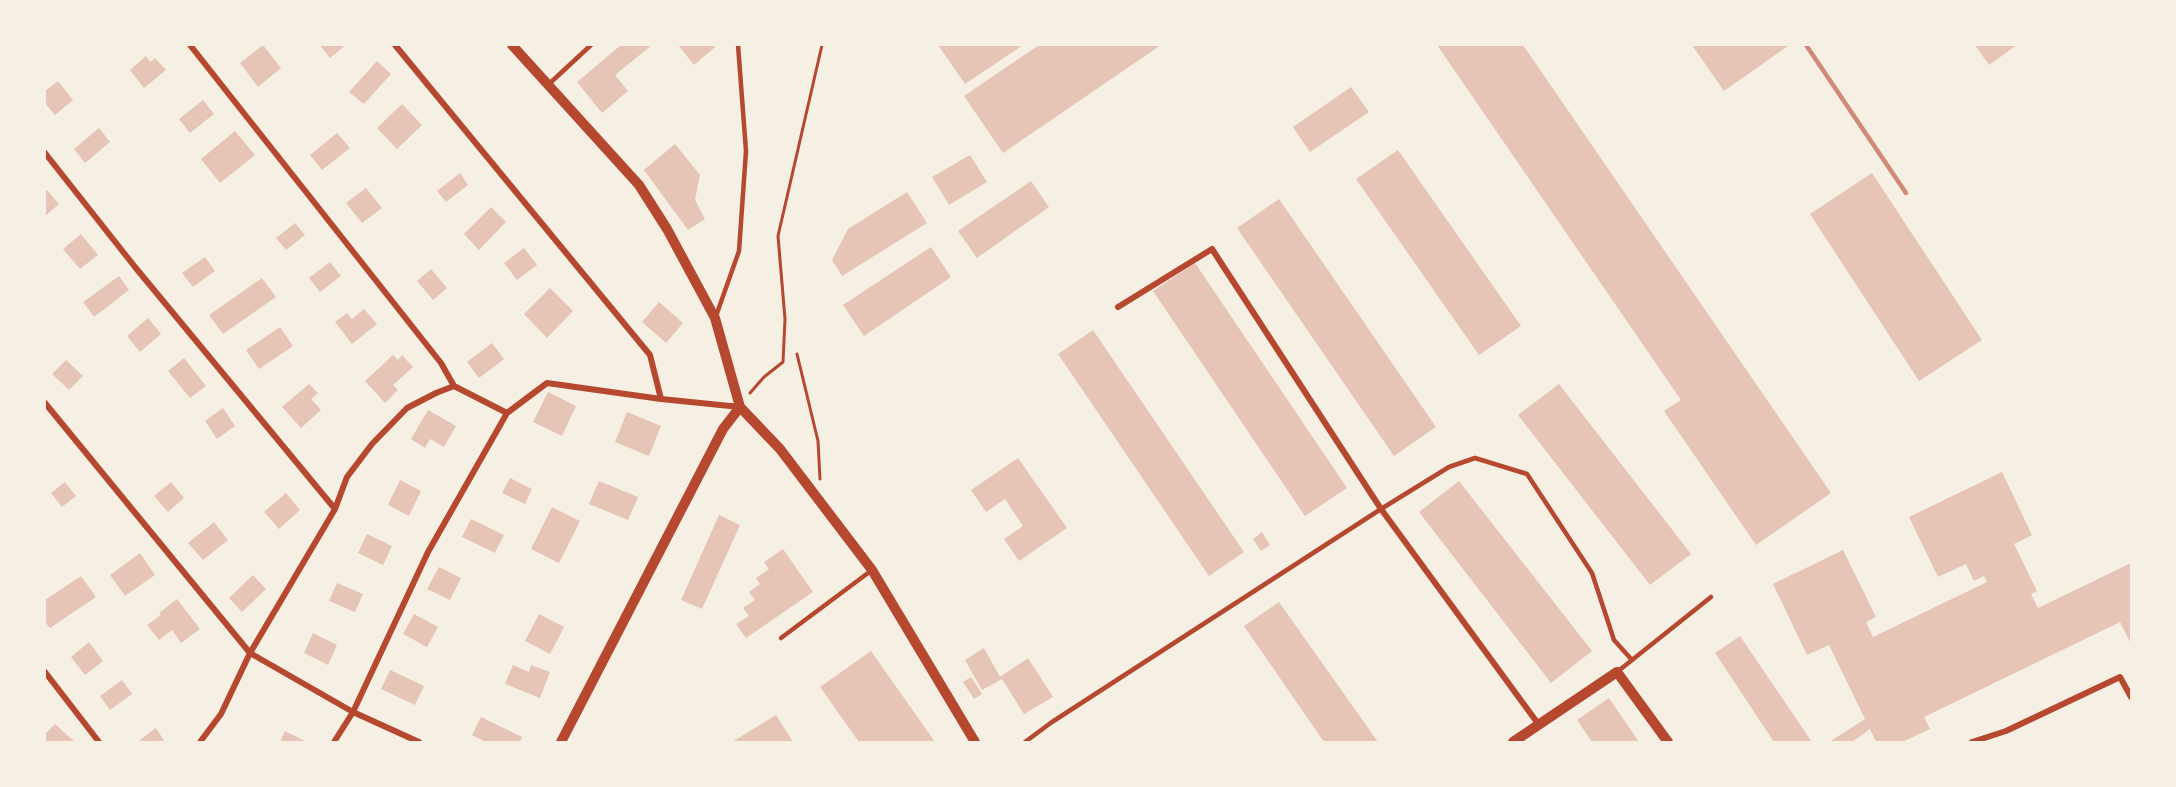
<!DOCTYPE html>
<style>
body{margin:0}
#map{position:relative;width:2176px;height:787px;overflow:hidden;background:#f6efe4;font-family:Helvetica,sans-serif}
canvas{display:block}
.frame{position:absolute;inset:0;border:46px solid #f6efe4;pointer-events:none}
</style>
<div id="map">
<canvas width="2176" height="787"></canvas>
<div class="frame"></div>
</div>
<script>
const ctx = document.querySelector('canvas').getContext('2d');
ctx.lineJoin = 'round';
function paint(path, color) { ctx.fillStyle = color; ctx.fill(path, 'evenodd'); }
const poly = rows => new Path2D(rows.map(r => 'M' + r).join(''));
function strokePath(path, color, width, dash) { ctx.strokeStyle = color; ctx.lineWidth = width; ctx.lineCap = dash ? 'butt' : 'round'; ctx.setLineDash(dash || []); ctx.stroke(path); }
const building = poly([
 [263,45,281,68,258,87,240,63],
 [320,45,346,45,330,58],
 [621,45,652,45,615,75,628,91,602,113,577,82],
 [678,45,714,45,715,47,694,65],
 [938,45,1023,45,965,84],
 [1039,45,1161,45,1003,153,964,96],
 [1437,45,1523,45,1831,493,1756,545,1664,411,1681,400],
 [1692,45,1787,45,1788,46,1724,91],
 [1975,45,2017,45,1989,65],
 [146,56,150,62,155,58,166,70,144,88,130,70],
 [377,61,391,74,364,104,349,92],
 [58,81,73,100,55,115,45,103,45,91],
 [1351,87,1369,112,1310,152,1293,127],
 [203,100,214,114,190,133,179,119],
 [402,104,422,125,397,149,377,128],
 [99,128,110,142,85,163,74,149],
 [235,131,255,155,220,183,201,159],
 [337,133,350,148,322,170,310,155],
 [675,144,700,175,695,200,705,219,688,230,644,170],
 [1398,150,1521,326,1479,355,1356,179],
 [970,155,987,182,949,205,932,177],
 [460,173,468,185,446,202,437,191],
 [1872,173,1982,340,1919,381,1810,214],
 [1031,181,1049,207,977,258,958,231],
 [366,188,382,208,362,223,346,203],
 [47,190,59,204,45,216,45,192],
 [907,192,927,223,842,276,832,260,848,229],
 [1279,199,1436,427,1394,456,1237,228],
 [491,207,506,222,479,250,464,234],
 [295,223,305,235,286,250,276,238],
 [81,234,98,255,80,269,63,249],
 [931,247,951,277,864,336,843,305],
 [524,248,537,265,517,280,504,263],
 [205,257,215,271,193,287,182,273],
 [330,262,341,276,320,292,309,278],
 [1195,263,1347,488,1305,516,1153,291],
 [431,269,447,288,433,300,417,281],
 [119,276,129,290,94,317,83,302],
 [262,278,276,297,223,334,209,315],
 [550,288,573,311,547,338,524,314],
 [659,302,683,323,666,343,642,322],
 [364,309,377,324,352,344,335,322,347,313,352,319],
 [148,318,161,334,140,352,127,336],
 [280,327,293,346,259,369,246,350],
 [1093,330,1244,552,1209,576,1058,354],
 [492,343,504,359,479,378,467,362],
 [393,355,398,360,402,355,413,367,393,385,398,390,385,403,365,381],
 [184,358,206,386,190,398,168,371],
 [66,360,83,376,69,390,52,374],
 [309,384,318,393,311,399,321,410,301,428,282,407],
 [1559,384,1691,554,1650,585,1518,415],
 [548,392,576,406,562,436,533,422],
 [223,408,235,426,217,439,205,421],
 [428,410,456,426,444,447,430,439,425,448,411,439],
 [627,412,661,426,649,456,615,442],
 [1018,458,1067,528,1019,561,1004,539,1023,526,1005,499,986,512,971,490],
 [2002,472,2032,535,2014,544,2037,591,2031,594,2038,608,2131,563,2131,644,2120,622,1924,717,1930,729,1902,742,1876,742,1870,729,1852,742,1829,742,1865,719,1829,645,1807,655,1773,584,1843,550,1876,617,1866,622,1873,637,1987,582,1984,576,1974,581,1966,564,1938,577,1909,517],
 [510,478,532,489,525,504,502,493],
 [400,480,421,491,409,516,388,505],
 [599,481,638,497,628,520,589,504],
 [1459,481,1592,651,1551,683,1419,512],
 [65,482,76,496,62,507,51,493],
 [171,482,184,498,168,512,154,496],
 [286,493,300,510,279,529,264,512],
 [552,507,580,521,559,563,531,549],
 [719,515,740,525,702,609,681,600],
 [471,519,504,535,495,553,462,537],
 [214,522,228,540,203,560,188,543],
 [1262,532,1270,545,1261,551,1253,539],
 [367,534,392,546,383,565,358,553],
 [783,549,813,592,746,638,736,624,749,616,743,608,755,600,749,592,760,584,756,578,769,569,764,562],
 [140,553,155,575,125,596,110,575],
 [439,567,461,578,450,600,427,589],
 [253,575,266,589,242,612,229,598],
 [81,576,96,597,50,628,45,622,45,600],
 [337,583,363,594,355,612,329,601],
 [177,599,200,629,181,643,172,630,159,640,147,625,161,615,159,613],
 [1279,602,1378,742,1324,742,1244,626],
 [414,614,438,627,427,647,403,634],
 [539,614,564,627,550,654,525,641],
 [313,633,337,645,328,665,304,653],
 [1740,636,1812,742,1774,742,1715,653],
 [89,642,103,661,85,675,71,657],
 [984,648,1000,677,1028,658,1053,697,1024,714,1002,679,982,690,965,660],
 [871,651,935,742,859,742,820,687],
 [513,665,529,672,531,665,550,672,540,698,505,684],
 [390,670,424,686,415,705,381,689],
 [971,677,982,694,974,699,963,682],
 [122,680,132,694,110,710,100,696],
 [1609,698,1639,742,1592,742,1577,720],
 [776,715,793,742,732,742],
 [481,717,522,737,520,742,486,742,472,735],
 [55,724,75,742,45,742,45,734],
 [156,728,165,742,137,742],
 [285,731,307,742,280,742]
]);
const path = poly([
 [797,354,818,441,820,479],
 [750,393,764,377,783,362,785,319,778,236,822,45]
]);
const service = poly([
 [549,84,591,45],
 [716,316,739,251,746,151,738,45],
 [781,638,872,570],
 [1617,672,1711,597],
 [1025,742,1052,722,1381,509,1449,467,1475,458,1527,474,1592,573,1614,640,1632,660]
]);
const minor = poly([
 [190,45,441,363,454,386],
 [395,45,650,355,661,399,740,407],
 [45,153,135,267,335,509],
 [1118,307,1212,249,1381,509,1539,725],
 [45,403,250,653,353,712,419,742],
 [45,672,99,742],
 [200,742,221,714,250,653,335,509,347,477,372,444,407,408,436,393,454,386,507,413,547,383,661,399],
 [334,742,353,712,428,552,507,413],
 [1972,742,2006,731,2120,677,2131,697]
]);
const tertiary = poly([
 [512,45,639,185,667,229,715,318,740,407,780,449,872,570,975,742],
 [561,742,723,429,740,407],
 [1513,742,1617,672,1668,742]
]);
const rail = poly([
 [1806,45,1906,193]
]);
paint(building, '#e6c5b7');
strokePath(path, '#b5482f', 3);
strokePath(service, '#b5482f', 4.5);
strokePath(minor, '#b5482f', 6);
strokePath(tertiary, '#b5482f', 10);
strokePath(rail, '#cf8b77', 4.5);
</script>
